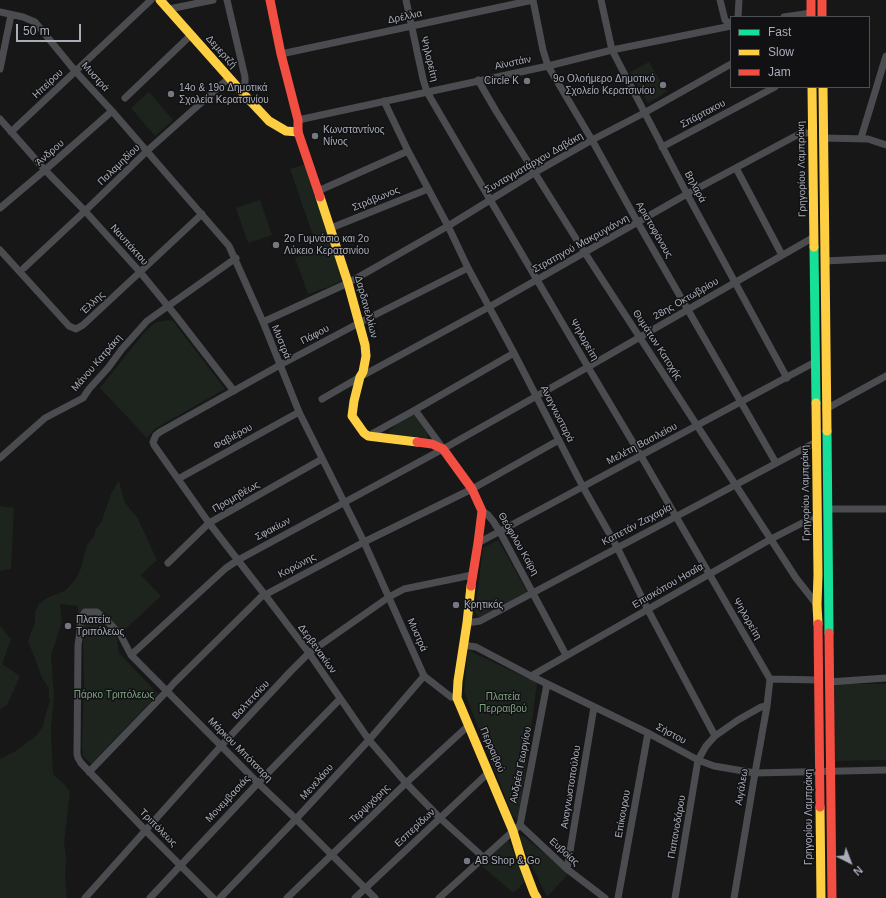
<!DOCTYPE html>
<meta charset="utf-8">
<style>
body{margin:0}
#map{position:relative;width:886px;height:898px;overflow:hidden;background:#171717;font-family:Helvetica,sans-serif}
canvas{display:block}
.legend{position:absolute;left:730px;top:16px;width:140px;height:72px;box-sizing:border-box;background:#111113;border:1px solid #4d4f55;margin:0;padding:5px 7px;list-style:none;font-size:12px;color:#a8adb8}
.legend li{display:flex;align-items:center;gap:8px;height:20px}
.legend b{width:20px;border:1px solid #4d4f55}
.north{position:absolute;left:830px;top:842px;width:40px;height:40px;-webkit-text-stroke:3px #111113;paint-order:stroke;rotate:138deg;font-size:11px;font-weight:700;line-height:16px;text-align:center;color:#a8adb8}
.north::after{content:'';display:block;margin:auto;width:14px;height:18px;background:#a8adb8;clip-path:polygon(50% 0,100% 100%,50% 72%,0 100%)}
.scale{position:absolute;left:16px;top:24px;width:65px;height:18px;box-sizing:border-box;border:2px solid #a8adb8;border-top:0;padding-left:5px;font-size:12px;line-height:14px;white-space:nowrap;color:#a8adb8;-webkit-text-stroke:3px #111113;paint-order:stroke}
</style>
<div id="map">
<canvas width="886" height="898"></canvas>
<ul class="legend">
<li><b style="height:5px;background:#16e098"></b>Fast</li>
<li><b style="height:5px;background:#ffcf43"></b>Slow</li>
<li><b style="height:5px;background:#f24e42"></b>Jam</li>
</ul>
<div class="north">N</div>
<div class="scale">50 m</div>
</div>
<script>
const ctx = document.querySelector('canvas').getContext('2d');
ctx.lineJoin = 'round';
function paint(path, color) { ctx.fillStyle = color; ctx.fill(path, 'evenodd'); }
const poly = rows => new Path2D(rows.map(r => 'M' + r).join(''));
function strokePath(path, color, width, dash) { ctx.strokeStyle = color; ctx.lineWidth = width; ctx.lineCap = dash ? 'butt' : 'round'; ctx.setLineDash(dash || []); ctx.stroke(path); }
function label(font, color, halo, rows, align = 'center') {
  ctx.font = font + ' Helvetica,sans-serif'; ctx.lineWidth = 3; ctx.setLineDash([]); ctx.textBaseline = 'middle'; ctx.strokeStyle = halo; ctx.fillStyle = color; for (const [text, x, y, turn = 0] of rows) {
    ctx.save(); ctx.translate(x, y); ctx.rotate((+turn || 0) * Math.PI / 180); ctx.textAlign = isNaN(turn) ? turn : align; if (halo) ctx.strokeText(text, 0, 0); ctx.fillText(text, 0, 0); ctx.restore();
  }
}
const green = poly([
 [649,62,667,92,648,103,630,72],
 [149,92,173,120,155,136,131,108],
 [306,164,344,279,331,286,308,294,295,258,318,250,290,169],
 [260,200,272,235,248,243,236,208],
 [169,320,173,321,225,389,156,428,153,431,147,438,100,388,144,333,152,325,158,322],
 [414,414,428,434,427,438,425,440,390,437,388,433,399,421],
 [119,480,124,501,130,509,137,517,157,560,141,575,161,596,120,634,102,621,117,638,119,653,158,694,91,764,83,756,82,745,84,688,83,626,78,625,78,606,60,604,62,621,51,656,54,696,51,728,53,774,66,786,70,792,64,842,66,860,65,877,67,898,0,898,0,759,16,751,37,735,43,726,46,713,50,701,49,696,49,688,42,678,36,661,28,641,35,622,35,612,39,604,45,599,66,590,76,579,81,568,87,545,95,535,95,530,101,523,111,494],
 [0,506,14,508,11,569,0,571],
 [498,540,528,593,479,618,475,612,483,548],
 [0,626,11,639,2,664,20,676,7,705,0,710],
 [468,650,537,683,519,820,513,817,464,691],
 [835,684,886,684,886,760,835,761],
 [522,835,569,873,547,897,519,839],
 [508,839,525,882,513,893,482,866]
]);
const street = poly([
 [227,0,245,77,245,84,240,90],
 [406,0,423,79,427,92,588,367,641,456,770,679],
 [601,0,612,50,687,194,787,378],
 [720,0,725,20,731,25],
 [169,9,213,0],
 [0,12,23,17,35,22,76,72,112,111,229,246,263,322,299,412,364,542,424,676,451,697,457,698],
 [738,17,739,0],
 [784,17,811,13],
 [281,54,533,0,543,50,548,66,592,140,638,223,776,463],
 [0,69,11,15],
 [478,80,496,111,585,253,796,578,818,606],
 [125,98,191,35],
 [384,101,408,151,448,226,468,268,514,353,583,487,617,547,648,610,715,736],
 [0,119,45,170,85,211,140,272,176,316,234,391],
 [298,120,548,66,612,50,731,26],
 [11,132,151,0],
 [823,138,868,139,886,145],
 [861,138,886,56],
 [662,147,775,87],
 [736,168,782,255],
 [318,191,408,151],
 [0,208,45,170,112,111],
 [331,228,428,189],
 [0,250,69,326,76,329,83,325,140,272,202,214],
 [825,261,886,258],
 [24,268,85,211,147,151,229,78],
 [468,268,359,323,280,365,160,432,156,435,153,442,154,445,209,523,265,595,309,653,369,740,406,783,440,818,483,857],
 [263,322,348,283,448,226,534,173,592,140,644,113,731,64],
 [322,399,360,377,489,307,687,194,801,133,813,133],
 [826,409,886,376],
 [415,410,442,447],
 [368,436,415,410,514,353],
 [0,458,45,418,83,398,89,389,108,368,122,349,147,321,236,258],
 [178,479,299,412],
 [827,509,886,509],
 [482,511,488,515,493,521,500,532,566,655],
 [478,543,815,362],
 [168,563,209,523,322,459],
 [467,623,473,622,480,621,816,442],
 [463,645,476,647,531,676,648,733,698,760,714,766,755,773,886,770],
 [131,655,226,568,238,560,443,449,588,367,814,237],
 [531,676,771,539,808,520,817,520],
 [770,679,819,680],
 [829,682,886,678],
 [89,772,167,691,174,683,261,597,364,542,472,489,559,440],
 [520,825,547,684],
 [567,869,594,707],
 [85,898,221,746,290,672,309,653,389,597,404,589,472,575],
 [150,898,258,783,340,699],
 [213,898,146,831,81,763,78,758,77,754,78,645,80,632,80,619,85,612,97,612,106,620,120,634,131,655,258,783,296,819,375,898],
 [220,898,296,819,369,740,424,676],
 [287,898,406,783,469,725],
 [355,898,489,772],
 [439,898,513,831,520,825,567,869,605,898],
 [618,898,648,733],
 [675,898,698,760,706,746,715,736,738,720,761,707,767,706],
 [734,898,755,773,767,706,770,679]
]);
const fast = poly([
 [814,247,816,403],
 [827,431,829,633]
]);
const slow = poly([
 [160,0,240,90,269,121,286,131,298,132],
 [812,87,814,247],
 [823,87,827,431],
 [320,197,348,283,365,345,366,356,363,372,360,377,354,401,352,416,364,433,368,436,417,442],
 [816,403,818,575,817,605,818,624],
 [471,586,467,623,458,681,457,698,513,831,523,864,534,893,537,898],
 [820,807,821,898]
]);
const jam = poly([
 [270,0,281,54,298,120,298,132,320,197],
 [811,0,811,17],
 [822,0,822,17],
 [417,442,432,444,443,449,472,489,482,511,478,543,471,586],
 [818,624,820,807],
 [829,633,832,898]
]);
const markers = [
 [527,81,4,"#757880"],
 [663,85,4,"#757880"],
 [171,94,4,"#757880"],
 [315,136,4,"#757880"],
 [276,245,4,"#757880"],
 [456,605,4,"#757880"],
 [68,626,4,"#757880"],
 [467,861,4,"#757880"]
];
const streetNames = [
 ["Δρέλλια",405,17,-12],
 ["Δεμερτζή",221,52,48],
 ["Ψηλορείτη",429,59,76],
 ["Αϊνστάιν",513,63,-12],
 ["Μυστρά",95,77,48],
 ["Ηπείρου",48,84,-43],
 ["Σπάρτακου",703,114,-28],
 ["Άνδρου",50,153,-41],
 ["Συνταγματάρχου Δαβάκη",534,163,-30],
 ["Παλαμηδίου",119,165,-44],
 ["Γρηγορίου Λαμπράκη",802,169,-91],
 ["Βηλαρά",695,187,62],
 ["Στράβωνος",376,199,-22],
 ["Αριστοφάνους",654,230,60],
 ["Στρατηγού Μακρυγιάννη",581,244,-29],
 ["Ναυπάκτου",129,245,48],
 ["28ης Οκτωβρίου",686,299,-30],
 ["Έλλης",93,303,-43],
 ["Δαρδανελλίων",366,307,75],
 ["Πάφου",315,335,-28],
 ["Ψηλορείτη",584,340,60],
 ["Μυστρά",281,342,68],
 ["Θυμάτων Κατοχής",657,345,57],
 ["Μάνου Κατράκη",97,363,-49],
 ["Αναγνωσταρά",557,414,63],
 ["Φαβιέρου",233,437,-29],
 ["Μελέτη Βασιλείου",642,444,-28],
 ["Γρηγορίου Λαμπράκη",806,493,-91],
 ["Προμηθέως",236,497,-30],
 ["Καπετάν Ζαχαρία",637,525,-28],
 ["Σφακίων",273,529,-28],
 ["Θεόφιλου Καϊρη",518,544,60],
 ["Κορώνης",297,566,-28],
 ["Επισκόπου Ησαΐα",668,586,-30],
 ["Ψηλορείτη",747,619,60],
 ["Μυστρά",417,635,66],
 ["Δερβενακίων",317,649,54],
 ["Βαλτετσίου",251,700,-47],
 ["Σήστου",671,734,28],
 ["Μάρκου Μπότσαρη",240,750,45],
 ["Περραιβού",492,750,67],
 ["Ανδρέα Γεωργίου",521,765,-79],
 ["Μενελάου",317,782,-48],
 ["Αναγνωστοπούλου",571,787,-81],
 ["Αιγάλεω",742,787,-80],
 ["Μονεμβασιάς",228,799,-47],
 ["Τερψιχόρης",370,804,-44],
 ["Επίκουρου",623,814,-80],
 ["Γρηγορίου Λαμπράκη",809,817,-90],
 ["Παπανοδάρου",677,827,-80],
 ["Τριπόλεως",158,828,45],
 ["Εσπερίδων",415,828,-43],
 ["Ευβοίας",564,852,42]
];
const poiNames = [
 ["9ο Ολοήμερο Δημοτικό",655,79,"right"],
 ["Σχολείο Κερατσινίου",655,91,"right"],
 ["Circle K",519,81,"right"],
 ["14ο & 19ο Δημοτικά",179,88],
 ["Σχολεία Κερατσινίου",179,100],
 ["Κωνσταντίνος",323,130],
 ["Νίνος",323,142],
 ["2ο Γυμνάσιο και 2ο",284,239],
 ["Λύκειο Κερατσινίου",284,251],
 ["Κρητικός",464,605],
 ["Πλατεία",76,620],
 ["Τριπόλεως",76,632],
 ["AB Shop & Go",475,861]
];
const parkNames = [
 ["Πάρκο Τριπόλεως",114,695],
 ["Πλατεία",503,697],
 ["Περραιβού",503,709]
];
paint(green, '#1d241e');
strokePath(street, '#4b4c50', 7);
strokePath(fast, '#16e098', 9);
strokePath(slow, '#ffcf43', 9);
strokePath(jam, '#f24e42', 9);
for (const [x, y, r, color] of markers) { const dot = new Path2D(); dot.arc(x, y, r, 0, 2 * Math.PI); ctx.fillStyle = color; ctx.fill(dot); strokePath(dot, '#111113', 1.5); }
label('10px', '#a8adb8', '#111113', streetNames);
label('10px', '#a8adb8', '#111113', poiNames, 'left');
label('10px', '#7fa381', '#111113', parkNames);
</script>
